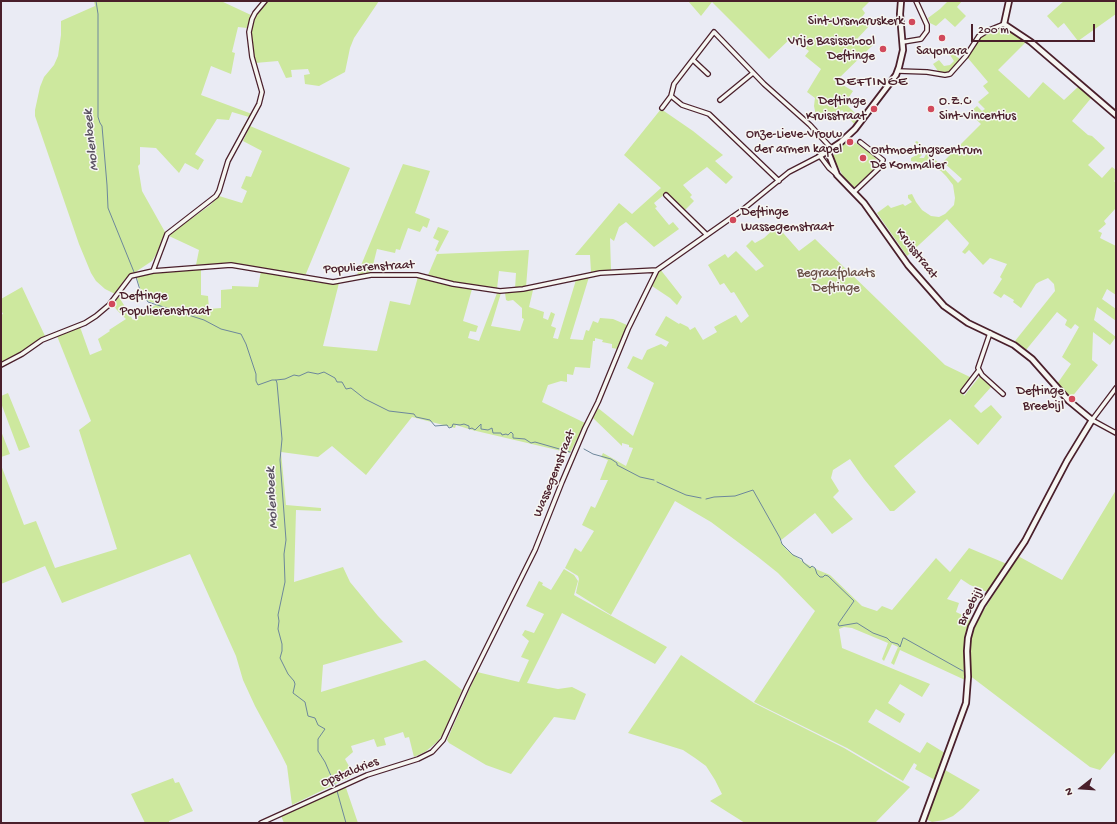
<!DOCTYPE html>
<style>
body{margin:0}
#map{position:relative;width:1117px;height:824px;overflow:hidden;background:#eaebf4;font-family:"Gochi Hand",sans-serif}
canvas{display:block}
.frame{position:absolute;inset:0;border:2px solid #4a1f2b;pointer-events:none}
.north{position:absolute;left:1061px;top:768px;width:40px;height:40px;-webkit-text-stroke:3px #f6f6f2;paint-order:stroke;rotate:253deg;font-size:11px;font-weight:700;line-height:16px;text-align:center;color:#4a1f2b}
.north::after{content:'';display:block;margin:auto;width:14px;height:18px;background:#4a1f2b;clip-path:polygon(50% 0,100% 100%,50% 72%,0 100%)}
.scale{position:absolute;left:971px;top:24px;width:124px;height:18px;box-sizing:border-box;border:2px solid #4a1f2b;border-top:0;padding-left:5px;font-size:12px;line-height:14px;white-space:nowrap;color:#4a1f2b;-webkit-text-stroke:3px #f6f6f2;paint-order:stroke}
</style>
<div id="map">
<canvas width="1117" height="824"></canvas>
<div class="frame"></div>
<div class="north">N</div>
<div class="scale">200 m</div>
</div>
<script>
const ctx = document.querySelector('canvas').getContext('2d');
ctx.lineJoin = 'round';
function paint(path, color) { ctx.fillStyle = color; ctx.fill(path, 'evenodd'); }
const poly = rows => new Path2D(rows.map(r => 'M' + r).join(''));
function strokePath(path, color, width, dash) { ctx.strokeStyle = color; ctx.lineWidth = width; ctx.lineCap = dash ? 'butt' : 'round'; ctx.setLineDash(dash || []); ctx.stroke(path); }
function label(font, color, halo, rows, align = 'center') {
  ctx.font = font + ' "Gochi Hand",sans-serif'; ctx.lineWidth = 3; ctx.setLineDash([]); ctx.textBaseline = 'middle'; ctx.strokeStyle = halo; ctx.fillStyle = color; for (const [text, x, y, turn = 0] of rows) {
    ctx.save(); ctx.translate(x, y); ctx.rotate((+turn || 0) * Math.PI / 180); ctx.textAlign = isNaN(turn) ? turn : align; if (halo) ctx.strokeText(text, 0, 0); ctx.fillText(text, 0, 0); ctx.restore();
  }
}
const green = poly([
 [94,1,221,1,251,15,247,28,238,27,232,52,235,53,231,74,211,66,201,95,252,114,243,131,241,130,249,117,232,112,229,120,217,119,195,154,204,160,198,170,185,163,179,173,156,148,140,147,140,164,138,166,142,191,165,232,157,253,152,261,125,279,115,294,105,289,96,281,91,273,79,244,35,116,35,110,40,87,44,77,54,65,58,56,61,35,61,21,95,6],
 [266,1,379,1,354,38,350,48,345,72,319,86,305,84,304,75,310,74,308,69,291,70,292,77,286,78,278,61,255,63,252,44,251,28,256,14],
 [688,1,870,1,862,9,865,13,862,17,870,25,857,39,863,45,868,39,874,44,836,81,853,91,845,103,859,117,854,124,842,110,831,121,827,116,822,121,816,116,814,106,815,98,807,92,821,69,805,56,809,51,802,46,801,47,791,38,769,59,712,2,701,16],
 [948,1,962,1,957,7,966,16,955,27,945,18,936,26,930,23,928,18,940,9],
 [1064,1,1116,1,1116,14,1078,41,1064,23,1058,28,1047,16],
 [1000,27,1007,28,1027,41,998,70,1029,98,1043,82,1064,100,1079,86,1092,97,1072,121,1088,135,1092,136,1105,148,1088,165,1102,178,1112,167,1116,170,1116,179,1114,181,1116,183,1116,208,1104,221,1106,224,1098,231,1102,233,1100,238,1116,246,1116,295,1107,289,1102,299,1116,309,1116,321,1097,307,1094,320,1116,337,1110,345,1093,332,1092,360,1098,365,1071,398,1057,384,1071,364,1062,357,1079,327,1075,324,1071,329,1065,325,1067,320,1057,312,1026,350,1015,341,1055,291,1054,284,1048,278,1039,282,1036,284,1021,308,1013,302,1014,300,1004,294,1001,298,993,293,1002,279,1000,277,1007,264,990,258,983,265,969,250,965,254,962,252,968,245,969,243,947,219,907,256,877,213,888,205,891,208,903,204,905,206,912,202,908,198,908,195,912,194,916,202,922,210,931,216,939,217,945,214,954,205,955,198,953,185,946,176,941,171,930,165,911,161,911,158,920,153,922,155,919,158,924,158,926,154,915,142,917,141,958,183,962,179,943,162,981,124,969,113,977,106,982,111,985,109,978,102,989,93,983,86,988,82,967,57,982,36,990,31],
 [952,53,961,60,948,73,941,73,938,71,933,64,939,60,944,66,950,65,954,61,950,55],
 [661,109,693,131,723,155,715,161,733,177,726,184,707,167,683,185,692,195,690,197,694,201,685,210,666,193,654,203,657,207,655,208,669,225,673,222,679,229,654,247,626,222,619,227,614,241,610,238,611,270,591,272,590,255,575,255,619,203,632,214,661,188,624,155],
 [250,126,350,168,305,276,235,263,196,265,199,250,169,236,171,233,209,206,219,196,242,203,247,191,241,188,246,176,251,177,262,151,243,141],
 [849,140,853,141,870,153,876,158,877,163,876,168,856,188,855,188,843,176,835,161,833,156,837,151],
 [403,164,430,171,415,213,430,219,427,228,423,226,420,232,408,228,400,250,396,249,395,253,377,249,371,273,357,275],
 [777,226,799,251,815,239,945,365,972,378,963,394,964,396,980,376,992,386,974,406,981,413,991,405,1002,417,978,445,950,419,894,466,916,492,894,511,890,511,864,479,850,459,833,470,831,478,839,491,833,497,853,519,832,534,815,513,780,541,787,550,805,563,818,570,830,575,862,606,877,611,882,606,892,610,936,558,950,572,969,548,1007,564,987,592,970,585,961,579,947,599,959,603,956,612,971,619,966,630,965,642,965,680,900,650,894,665,891,663,898,647,892,644,884,661,882,659,888,643,852,628,844,627,839,629,842,648,930,684,922,697,900,684,888,703,905,714,900,723,876,709,868,722,920,753,927,742,945,753,935,780,915,769,917,765,914,763,903,781,847,748,754,702,815,611,778,573,758,557,711,522,675,501,611,615,576,593,579,579,578,576,565,568,575,548,581,552,594,531,582,525,591,506,595,508,608,480,600,480,608,460,601,457,603,453,626,466,633,448,629,447,629,445,622,443,622,446,593,418,598,408,633,436,654,383,627,368,633,356,642,360,647,350,661,344,666,347,669,342,655,335,666,316,679,324,680,323,688,327,690,330,695,327,703,340,717,332,714,327,736,315,741,323,749,316,734,292,731,293,724,283,720,285,708,265,725,254,728,258,736,251,756,271,764,266,746,246,752,240,755,243,764,238],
 [438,227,449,231,438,252,435,250,439,241,433,238],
 [529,250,526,287,515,289,516,273,499,271,497,289,462,285,428,275,437,254],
 [201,268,201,295,208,296,209,309,221,308,221,290,232,289,232,286,258,287,261,271,320,283,339,283,323,346,377,351,390,301,410,305,418,277,472,289,463,321,478,326,476,332,470,331,468,338,479,341,497,293,501,293,491,326,520,331,524,319,522,318,522,308,513,300,508,301,506,300,505,293,533,290,529,307,544,312,543,318,548,320,551,312,555,314,551,326,556,328,553,338,558,339,576,280,589,277,570,339,583,340,586,330,589,331,593,321,598,323,600,318,613,319,627,325,618,349,612,348,612,344,602,342,603,340,595,338,595,341,593,341,590,368,575,367,573,375,567,374,567,382,561,381,548,385,542,402,585,423,570,453,472,430,456,425,455,428,412,417,366,475,332,446,318,457,281,452,286,505,321,508,321,511,296,510,294,582,343,567,350,582,378,616,403,642,323,665,321,692,425,660,462,690,443,734,437,742,425,752,414,757,409,737,405,738,403,732,384,738,386,745,377,747,374,739,351,746,353,752,345,759,354,775,292,805,287,766,281,754,255,706,243,680,236,656,190,554,62,603,45,566,1,584,1,465,24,525,36,521,55,568,117,549,79,430,91,421,57,336,80,327,90,355,102,350,98,339,110,331,109,330,126,319,116,309,113,303,119,297,133,320,157,304,148,301,143,297,136,275],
 [660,269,682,297,677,305,670,298,652,286],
 [22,287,45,336,21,353,1,363,1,315,3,314,1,310,1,299],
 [8,393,30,447,19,451,1,403,1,396],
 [1,431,10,454,1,457],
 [1116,490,1116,751,1100,770,1090,767,969,675,969,646,970,637,979,618,1018,556,1062,580],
 [564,569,574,575,578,581,574,595,667,647,655,664,562,613,527,683,558,689,572,687,586,694,575,720,554,717,511,774,486,765,449,743,447,740,477,672,519,682,529,660,521,657,529,641,522,635,525,630,534,633,544,614,526,606,539,581,543,583,542,585,551,590],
 [681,655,754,703,844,748,910,787,875,823,745,823,710,801,722,794,715,780,706,766,695,758,683,750,628,733],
 [945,770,980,790,963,808,953,816,944,820,932,822,926,819],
 [173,778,175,783,179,782,193,811,169,821,169,823,145,823,131,794],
 [345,785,358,823,284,823,281,816]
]);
const stream = poly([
 [96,1,98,14,98,117,100,123,102,126,107,185,108,208,134,272],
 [136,277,140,290,148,302,204,320,221,329,241,334,246,344,256,374,256,381,258,385,272,380,276,380,277,383,282,439,280,460,286,540,284,554,285,582,278,615,279,621,278,629,282,644,282,651,280,658,288,674,294,681,295,684,293,693,305,702,308,716,315,718,318,725,325,729,318,739,318,751,325,762,335,785],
 [276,380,285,379,294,375,299,376,308,372,318,374,324,372,335,378,337,382,342,382,346,389,351,388,365,399,389,411,414,414,416,417,430,420,435,426,447,425,449,428,452,427,453,424,460,425,464,424,469,426,469,429,472,428,475,430,481,424,481,429,488,430,492,428,493,433,501,433,502,435,506,434,508,435,511,432,513,434,513,438,525,439,531,443,535,442,570,452],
 [584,449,593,454,611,459,617,463,617,465,640,477,654,480],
 [657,482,686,495,701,498],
 [706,499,714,497,735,496,753,490,780,538,782,544,793,555,802,559,803,562,810,568,812,566,815,568,817,574,820,577,823,577,825,575,828,576,854,601,838,624,839,626,857,623,873,633,887,638,891,642,898,644,900,647,903,638,904,638,963,671],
 [337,791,346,823]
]);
const minor = poly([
 [903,42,921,39,927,31,927,25,916,1],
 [693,60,708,74],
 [898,71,927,72,945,75,950,74,966,56,979,36,987,31,1004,24],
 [671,96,682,105,709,114,779,181],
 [720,100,753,73],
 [662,108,671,96,674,84,714,32,764,84,810,125,832,149],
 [854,192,879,168,883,160,860,142],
 [666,195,707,235],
 [153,271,167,234,216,196,219,191,228,161,259,104,262,92,252,57,249,32,252,19,255,13,265,1],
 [990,333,978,368,982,375,1003,394],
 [1,365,22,354,42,340,85,323,96,316,109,305,131,276,153,271,231,265,333,282,371,275,417,275,453,284,500,291,523,289,600,273,657,270],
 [1116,388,1092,420,1116,433],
 [963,391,979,370],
 [261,823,367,775,418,759,432,752,443,740,467,687,535,550,562,482,585,428,598,402,628,329,657,270,741,211,789,172,820,156,829,168,836,174]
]);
const tertiary = poly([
 [1009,1,1004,24,1031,42,1116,115],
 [828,152,837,175,864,203,908,265,944,306,968,323,1014,345,1032,359,1069,401,1092,420,1067,461,1025,541,982,605,971,627,968,638,967,651,968,677,966,703,922,823],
 [820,156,841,142,855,129,896,75,899,67,903,50,900,14,901,1]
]);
const markers = [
 [912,22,4,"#d1495b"],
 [942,38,4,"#d1495b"],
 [883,49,4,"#d1495b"],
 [874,109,4,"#d1495b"],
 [931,109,4,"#d1495b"],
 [850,142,4,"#d1495b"],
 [863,158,4,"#d1495b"],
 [733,220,4,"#d1495b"],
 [112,304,4,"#d1495b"],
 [1072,399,4,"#d1495b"]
];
const poiNames = [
 ["Sint-Ursmaruskerk",904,22],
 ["Vrije Basisschool",875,42],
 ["Deftinge",875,57],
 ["Sayonara",942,52,"center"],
 ["Deftinge",866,102],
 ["Kruisstraat",866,117],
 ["O.Z.C",939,102,"left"],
 ["Sint-Vincentius",939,117,"left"],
 ["Onze-Lieve-Vrouw",842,135],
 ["der armen kapel",842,150],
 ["Ontmoetingscentrum",871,151,"left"],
 ["De Kommalier",871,166,"left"],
 ["Deftinge",741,213,"left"],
 ["Wassegemstraat",741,228,"left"],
 ["Deftinge",120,297,"left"],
 ["Populierenstraat",120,312,"left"],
 ["Deftinge",1064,392],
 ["Breebijl",1064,407]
];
const streetNames = [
 ["Kruisstraat",916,254,52],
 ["Populierenstraat",369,268,-3],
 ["Wassegemstraat",555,474,-68],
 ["Breebijl",971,607,-62],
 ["Opstaldries",350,773,-22]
];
const parkNames = [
 ["Begraafplaats",836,274],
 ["Deftinge",836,289]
];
const waterNames = [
 ["Molenbeek",92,140,-96],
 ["Molenbeek",273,498,-93]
];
const quarterNames = [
 ["DEFTINGE",872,83]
];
paint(green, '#cde89e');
strokePath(stream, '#6d879b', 1);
strokePath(minor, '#4a1f2b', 6);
strokePath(tertiary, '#4a1f2b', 8);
strokePath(minor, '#f6f6f2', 3.5);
strokePath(tertiary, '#f6f6f2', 4.5);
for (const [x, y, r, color] of markers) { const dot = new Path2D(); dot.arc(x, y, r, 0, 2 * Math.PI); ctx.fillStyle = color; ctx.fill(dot); strokePath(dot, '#f6f6f2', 1.5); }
label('13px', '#4a1f2b', '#f6f6f2', poiNames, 'right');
label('13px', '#4a1f2b', '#f6f6f2', streetNames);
label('13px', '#6b5148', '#f6f6f2', parkNames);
label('italic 14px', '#5c5363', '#f6f6f2', waterNames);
ctx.letterSpacing = '1px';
label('15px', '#4a1f2b', '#f6f6f2', quarterNames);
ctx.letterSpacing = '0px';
</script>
